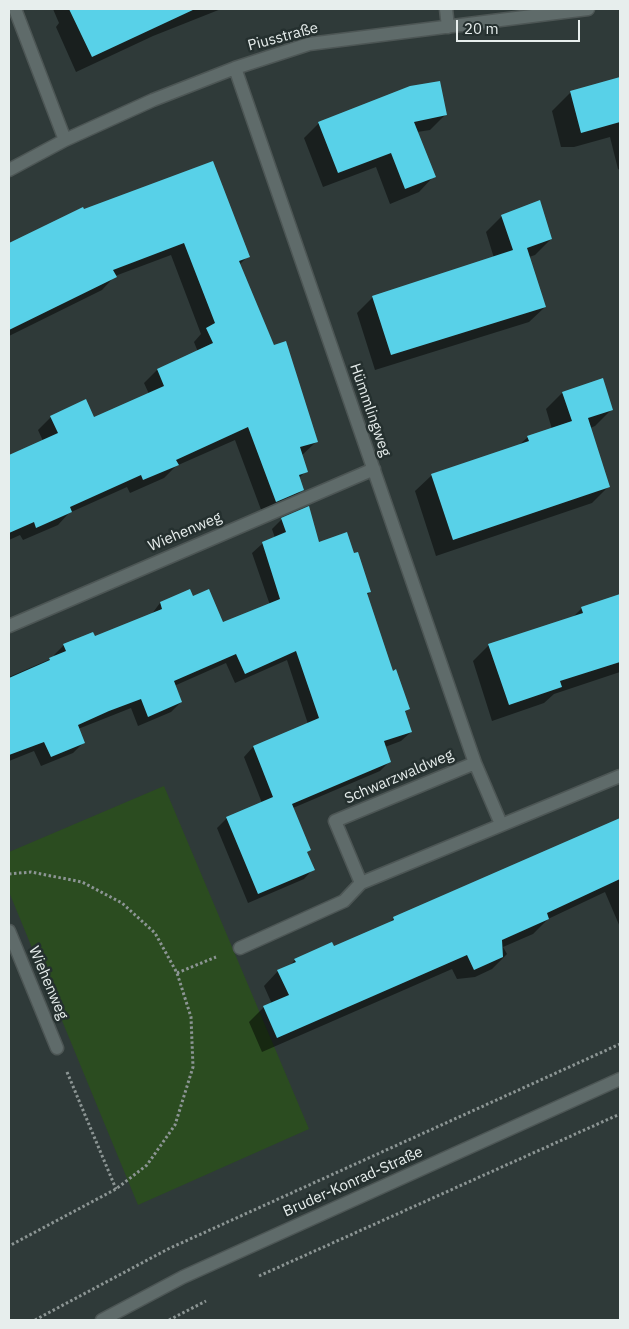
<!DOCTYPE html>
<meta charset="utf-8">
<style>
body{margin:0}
#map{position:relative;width:629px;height:1329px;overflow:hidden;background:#2f3a39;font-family:"IBM Plex Sans",sans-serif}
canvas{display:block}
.frame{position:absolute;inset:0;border:10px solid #e7eeed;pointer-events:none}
.scale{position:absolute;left:456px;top:20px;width:124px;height:22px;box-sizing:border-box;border:2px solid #e7eeed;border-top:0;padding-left:6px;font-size:15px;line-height:18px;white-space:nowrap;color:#e7eeed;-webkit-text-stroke:4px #25302f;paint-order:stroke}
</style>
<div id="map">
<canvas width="629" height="1329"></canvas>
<div class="frame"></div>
<div class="scale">20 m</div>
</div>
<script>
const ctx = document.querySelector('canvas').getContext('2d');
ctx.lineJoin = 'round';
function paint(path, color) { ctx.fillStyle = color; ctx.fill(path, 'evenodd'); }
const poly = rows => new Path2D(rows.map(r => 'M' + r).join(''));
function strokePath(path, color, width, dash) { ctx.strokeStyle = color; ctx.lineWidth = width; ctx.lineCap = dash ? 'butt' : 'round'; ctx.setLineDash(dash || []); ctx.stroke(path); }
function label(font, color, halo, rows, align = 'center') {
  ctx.font = font + ' "IBM Plex Sans",sans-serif'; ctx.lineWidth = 5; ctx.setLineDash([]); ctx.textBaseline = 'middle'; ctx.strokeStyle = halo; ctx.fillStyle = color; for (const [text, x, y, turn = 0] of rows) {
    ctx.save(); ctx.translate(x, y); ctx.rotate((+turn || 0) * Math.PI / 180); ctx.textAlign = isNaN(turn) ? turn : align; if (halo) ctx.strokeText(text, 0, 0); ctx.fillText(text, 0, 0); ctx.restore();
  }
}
const green = poly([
 [164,786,309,1129,138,1205,9,892,9,852]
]);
const shadow = poly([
 [53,9,221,9,153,36,76,72,56,27,59,23],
 [620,82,620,170,618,169,610,137,574,147,561,147,552,111,571,92],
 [446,114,430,130,417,132,434,176,419,192,390,204,376,167,323,187,304,138,319,123],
 [82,209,248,256,239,265,316,442,301,456,306,471,299,478,302,490,289,503,263,515,235,440,176,466,164,478,130,493,127,487,69,513,58,525,23,540,20,535,9,540,9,456,43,441,38,430,51,417,93,418,149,394,144,383,157,370,198,352,194,342,201,334,171,255,115,276,102,290,9,336,9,244],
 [502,216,551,239,535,255,529,257,545,307,529,322,375,370,357,313,373,297,494,258,486,232],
 [562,393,612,409,595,426,590,428,609,486,592,503,436,556,415,491,432,475,519,445,528,437,552,429,546,409],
 [282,519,318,543,353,555,370,592,367,595,392,672,408,709,405,712,411,732,401,741,385,747,390,761,380,771,293,808,310,849,306,853,313,869,304,879,248,903,217,828,227,818,262,803,244,757,253,747,308,724,287,660,235,683,226,663,174,686,181,702,171,712,138,726,131,708,78,729,83,743,73,753,41,766,34,751,9,761,9,677,55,657,54,655,64,645,94,638,151,615,160,603,192,597,223,624,270,605,252,553,262,544,275,538,272,529],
 [620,596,620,672,554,694,544,703,492,721,473,661,489,645,572,618,582,608],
 [620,820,620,927,605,892,548,919,533,934,503,947,507,954,492,969,475,977,457,979,452,969,262,1052,249,1022,264,1007,272,1004,264,986,278,971,288,967,295,960,333,947,387,925,394,918]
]);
const building = poly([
 [69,9,195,9,92,57],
 [620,77,620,122,581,133,570,91],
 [440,81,447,115,414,122,436,177,405,189,391,153,338,173,318,122,410,86],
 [213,161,250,257,239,261,274,345,286,341,318,442,300,447,308,472,299,475,304,490,276,502,248,427,176,460,179,465,143,480,141,475,70,507,72,512,36,528,34,522,9,533,9,455,58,433,50,416,86,399,94,417,164,386,157,369,213,343,206,328,215,323,184,243,113,270,117,277,9,330,9,243,83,207,84,209],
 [540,200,552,239,527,248,546,307,391,355,372,296,513,250,501,215],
 [603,378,613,410,588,418,610,487,453,540,431,474,529,441,527,436,572,421,562,392],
 [309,506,319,542,347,532,354,553,358,552,371,592,367,593,393,671,396,669,410,709,405,711,412,732,384,741,391,762,292,804,311,850,307,852,315,870,258,894,226,817,273,797,253,746,319,718,296,651,245,674,236,654,174,681,182,702,148,717,141,699,109,711,78,725,85,743,51,757,44,742,9,755,9,678,50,660,49,658,66,651,63,644,93,632,95,636,162,609,160,602,190,589,193,596,209,589,223,622,280,599,262,542,286,532,281,518],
 [620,594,620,662,560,681,562,687,509,705,488,644,583,613,581,607],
 [620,818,620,879,547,913,549,919,502,940,503,957,474,970,467,955,277,1038,263,1006,289,995,277,970,296,962,294,959,332,942,334,946,394,920,393,917]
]);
const path = poly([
 [9,874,31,872,82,882,122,903,155,933,177,973,191,1017,193,1067,175,1125,147,1165,116,1189,9,1246],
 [177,973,216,957],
 [67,1072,116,1189],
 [259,1276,620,1114],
 [35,1320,168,1249,620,1044],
 [169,1320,206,1301]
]);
const minor = poly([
 [15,9,65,140],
 [446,9,448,27],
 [235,68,475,763,501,824],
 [9,170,65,140,153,100,235,68,309,44,588,9],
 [9,626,374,469],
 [475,763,335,821,361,883,620,776],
 [9,931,57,1048],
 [240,948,344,901,361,883],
 [102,1320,183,1277,620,1079]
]);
const streetNames = [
 ["Piusstraße",283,37,-15],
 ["Hümmlingweg",370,410,71],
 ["Wiehenweg",185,532,-23],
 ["Schwarzwaldweg",399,777,-23],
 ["Wiehenweg",48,983,67],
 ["Bruder-Konrad-Straße",353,1182,-24]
];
paint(green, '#2b4c20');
paint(shadow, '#0007');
paint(building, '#58d1e8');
strokePath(minor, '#4d5655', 15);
strokePath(path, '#8c9594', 3, [2.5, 2.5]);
strokePath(minor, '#5f6b6a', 12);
label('15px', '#e7eeed', '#25302f', streetNames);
</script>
